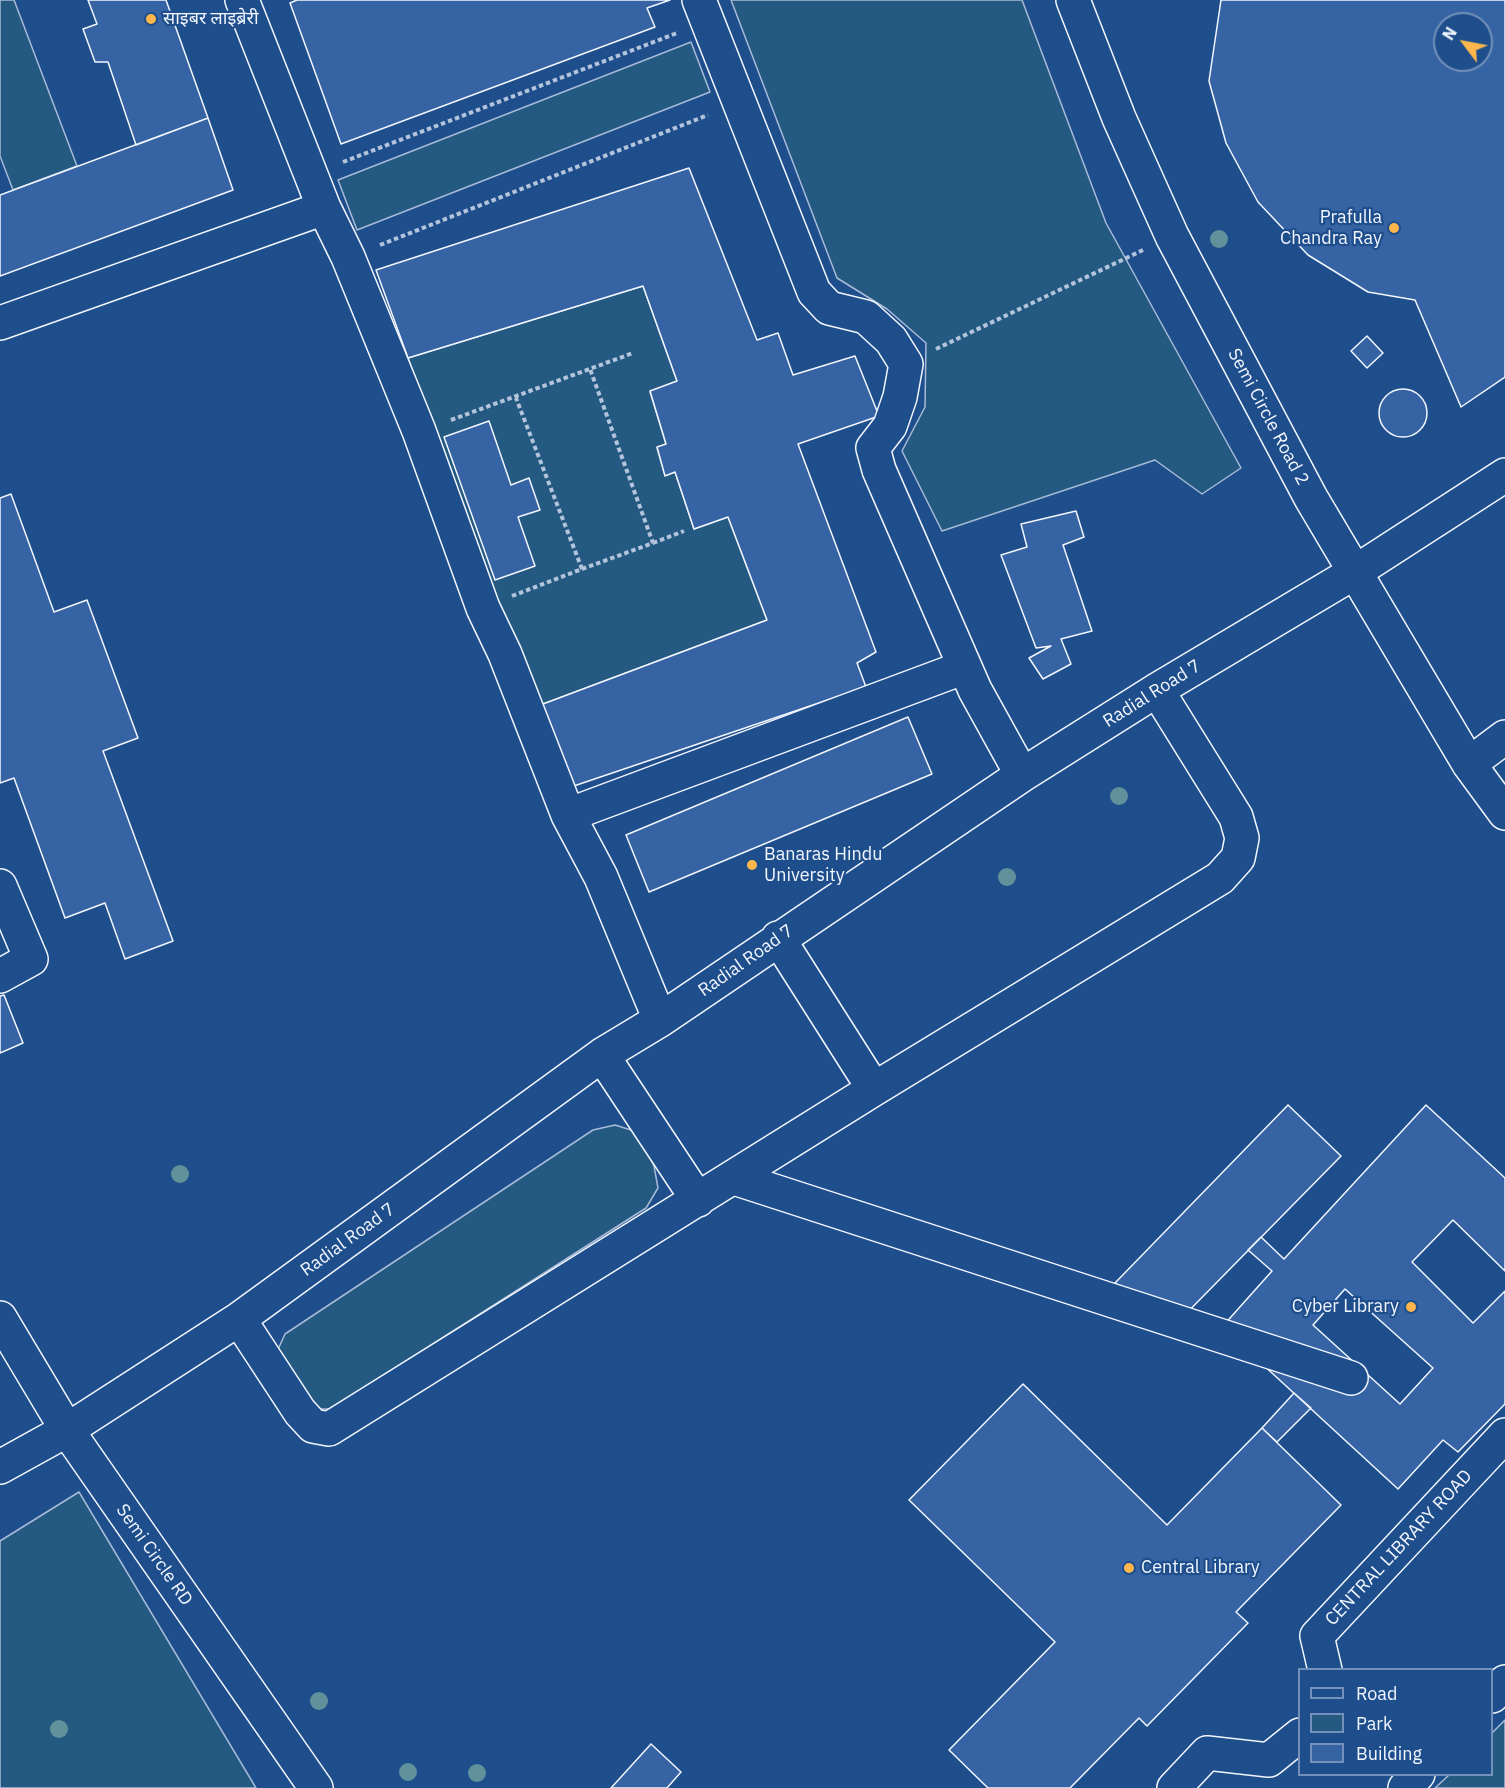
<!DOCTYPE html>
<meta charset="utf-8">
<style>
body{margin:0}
#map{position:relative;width:1505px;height:1788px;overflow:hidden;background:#1f4e8c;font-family:"IBM Plex Sans",sans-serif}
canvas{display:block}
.legend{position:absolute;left:1298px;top:1668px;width:195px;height:108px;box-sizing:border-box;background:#1f4e8c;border:2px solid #7391ba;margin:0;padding:8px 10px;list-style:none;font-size:18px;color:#f2f6ff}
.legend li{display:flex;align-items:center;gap:12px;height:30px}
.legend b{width:30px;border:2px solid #7391ba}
.north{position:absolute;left:1433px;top:12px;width:60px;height:60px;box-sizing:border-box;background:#1f4e8c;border:2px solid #7391ba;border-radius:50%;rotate:302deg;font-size:16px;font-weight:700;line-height:24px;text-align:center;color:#f2f6ff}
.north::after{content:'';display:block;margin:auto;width:21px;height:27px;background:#ffb74d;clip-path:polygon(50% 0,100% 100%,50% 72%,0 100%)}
</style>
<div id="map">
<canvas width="1505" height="1788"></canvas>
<ul class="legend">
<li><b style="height:8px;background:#1f4e8c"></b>Road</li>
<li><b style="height:16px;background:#245a82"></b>Park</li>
<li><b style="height:16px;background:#3563a3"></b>Building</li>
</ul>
<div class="north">N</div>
</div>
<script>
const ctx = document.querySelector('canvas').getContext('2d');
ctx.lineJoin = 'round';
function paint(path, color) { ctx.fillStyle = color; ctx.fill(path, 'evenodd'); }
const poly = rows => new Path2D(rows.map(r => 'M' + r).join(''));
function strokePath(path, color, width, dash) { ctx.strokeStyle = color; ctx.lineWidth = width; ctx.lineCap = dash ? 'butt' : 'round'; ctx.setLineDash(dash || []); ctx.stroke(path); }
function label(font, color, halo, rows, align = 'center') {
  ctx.font = font + ' "IBM Plex Sans","Noto Sans Devanagari",sans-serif'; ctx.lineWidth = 4.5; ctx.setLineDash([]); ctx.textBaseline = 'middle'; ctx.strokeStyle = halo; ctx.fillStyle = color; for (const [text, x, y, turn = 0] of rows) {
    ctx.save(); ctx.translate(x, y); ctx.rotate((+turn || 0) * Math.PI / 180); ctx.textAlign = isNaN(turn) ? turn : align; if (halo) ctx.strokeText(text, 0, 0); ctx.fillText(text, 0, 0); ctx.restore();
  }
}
const green = poly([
 [0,0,14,0,77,166,13,190,0,156,0,0],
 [731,0,1022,0,1106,223,1241,468,1202,494,1155,460,942,531,902,451,925,407,926,343,887,309,837,278,731,0],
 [691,42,710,92,357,230,338,180,691,42],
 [643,286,677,381,650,392,666,444,657,448,665,475,675,472,694,529,728,517,767,620,535,707,408,358,643,286],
 [615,1125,631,1130,645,1144,654,1166,658,1188,646,1208,331,1409,307,1409,275,1356,285,1334,593,1130,615,1125],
 [79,1492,256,1788,0,1788,0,1541,79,1492],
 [1505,1720,1505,1788,1435,1788,1449,1775,1492,1774,1492,1733,1505,1720]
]);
const building = poly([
 [88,0,166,0,208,118,136,145,108,62,95,62,83,29,97,24,88,0],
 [297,0,670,0,647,8,655,27,341,144,290,3,297,0],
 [1221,0,1505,0,1505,377,1461,407,1415,300,1368,292,1308,255,1258,202,1226,143,1209,81,1221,0],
 [1445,24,1481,24,1481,60,1445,60,1445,24],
 [208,118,233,190,0,276,0,195,208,118],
 [689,168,757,340,778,333,793,375,855,356,879,416,798,444,876,652,857,663,866,687,565,789,535,707,767,620,728,517,694,529,675,472,665,476,657,447,666,444,650,391,677,381,643,286,408,358,376,270,689,168],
 [1367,336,1383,353,1367,368,1351,351,1367,336],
 '1379 413a24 24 0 1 1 48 0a24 24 0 1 1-48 0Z',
 [489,421,511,485,529,478,540,510,518,517,535,566,495,580,444,437,489,421],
 [11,494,54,612,87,600,138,738,103,751,173,941,125,959,105,903,65,918,14,778,0,783,0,498,11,494],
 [1076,511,1084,537,1063,545,1092,631,1061,639,1071,664,1043,679,1029,658,1051,646,1036,648,1001,555,1027,547,1021,524,1076,511],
 [908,717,932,774,649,892,626,835,908,717],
 [4,995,23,1043,0,1053,0,996,4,995],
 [1288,1105,1341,1156,1167,1333,1115,1283,1288,1105],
 [1426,1105,1505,1178,1505,1271,1453,1220,1412,1262,1473,1323,1505,1291,1505,1404,1458,1452,1443,1440,1398,1489,1222,1327,1272,1271,1248,1250,1261,1237,1284,1259,1426,1105],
 [1345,1289,1433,1368,1400,1404,1313,1325,1345,1289],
 [1023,1384,1167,1525,1262,1428,1341,1505,1236,1612,1248,1623,1147,1726,1139,1718,1070,1788,988,1788,949,1750,1055,1642,909,1500,1023,1384],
 [1294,1393,1311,1408,1277,1442,1262,1428,1294,1393],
 [651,1744,681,1772,667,1788,611,1788,651,1744]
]);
const path = poly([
 [343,162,677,33],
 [380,245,708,115],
 [936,349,1143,250],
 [451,420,633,353],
 [653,543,684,531],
 [582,569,653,543,590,369],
 [512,596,582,569,516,398]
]);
const minor = poly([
 [699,0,814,292,829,308,866,317,891,340,906,364,900,397,890,426,873,448,879,470,975,690,1022,775],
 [1073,0,1119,118,1172,236,1311,498,1469,764,1505,813],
 [324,208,348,257,419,431,483,608,505,654,568,815,601,877,660,1020],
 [0,323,324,208,242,0],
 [1469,764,1505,737],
 [568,815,965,667],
 [0,886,31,959,0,976],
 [778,938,874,1089],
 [602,1055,698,1200],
 [734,1178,1351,1378],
 [0,1318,67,1430,316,1788],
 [239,1319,300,1412,313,1426,329,1429,874,1089,1220,878,1238,858,1242,838,1236,817,1157,690],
 [0,1467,67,1430,239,1319,602,1055,660,1020,1022,775,1157,690,1355,572,1505,475],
 [1325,1670,1317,1636,1505,1435],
 [1492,1696,1505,1682],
 [1174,1788,1207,1753,1269,1760,1300,1735],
 [1405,1788,1418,1774]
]);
const trees = [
 [1219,239],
 [1119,796],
 [1007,877],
 [180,1174],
 [319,1701],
 [59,1729],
 [408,1772],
 [477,1773]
];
const markers = [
 [151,19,6,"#ffb74d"],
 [1394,228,6,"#ffb74d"],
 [752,865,6,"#ffb74d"],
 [1411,1307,6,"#ffb74d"],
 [1129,1568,6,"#ffb74d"]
];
const poiNames = [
 ["साइबर लाइब्रेरी",163,19],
 ["Prafulla",1382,218,"right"],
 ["Chandra Ray",1382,239,"right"],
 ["Banaras Hindu",764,855],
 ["University",764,876],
 ["Cyber Library",1399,1307,"right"],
 ["Central Library",1141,1568]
];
const streetNames = [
 ["Semi Circle Road 2",1268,417,62],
 ["Radial Road 7",1152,694,-32],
 ["Radial Road 7",746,961,-35],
 ["Radial Road 7",348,1240,-36],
 ["CENTRAL LIBRARY ROAD",1399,1548,-47],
 ["Semi Circle RD",154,1555,55]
];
paint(green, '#245a82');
strokePath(green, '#a8bbd7', 1.5);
paint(building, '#3563a3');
strokePath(building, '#f2f6ff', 1.5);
strokePath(minor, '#f2f6ff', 36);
strokePath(path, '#b3c4dc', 4, [4.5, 3]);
strokePath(minor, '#1f4e8c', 33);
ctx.fillStyle = '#61919a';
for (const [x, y] of trees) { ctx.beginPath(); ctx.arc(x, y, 9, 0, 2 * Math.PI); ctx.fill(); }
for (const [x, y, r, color] of markers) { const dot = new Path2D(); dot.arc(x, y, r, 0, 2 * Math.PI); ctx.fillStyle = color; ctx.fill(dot); strokePath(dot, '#1f4e8c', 2); }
label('18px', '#f2f6ff', '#1f4e8c', poiNames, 'left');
label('18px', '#f2f6ff', '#1f4e8c', streetNames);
</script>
